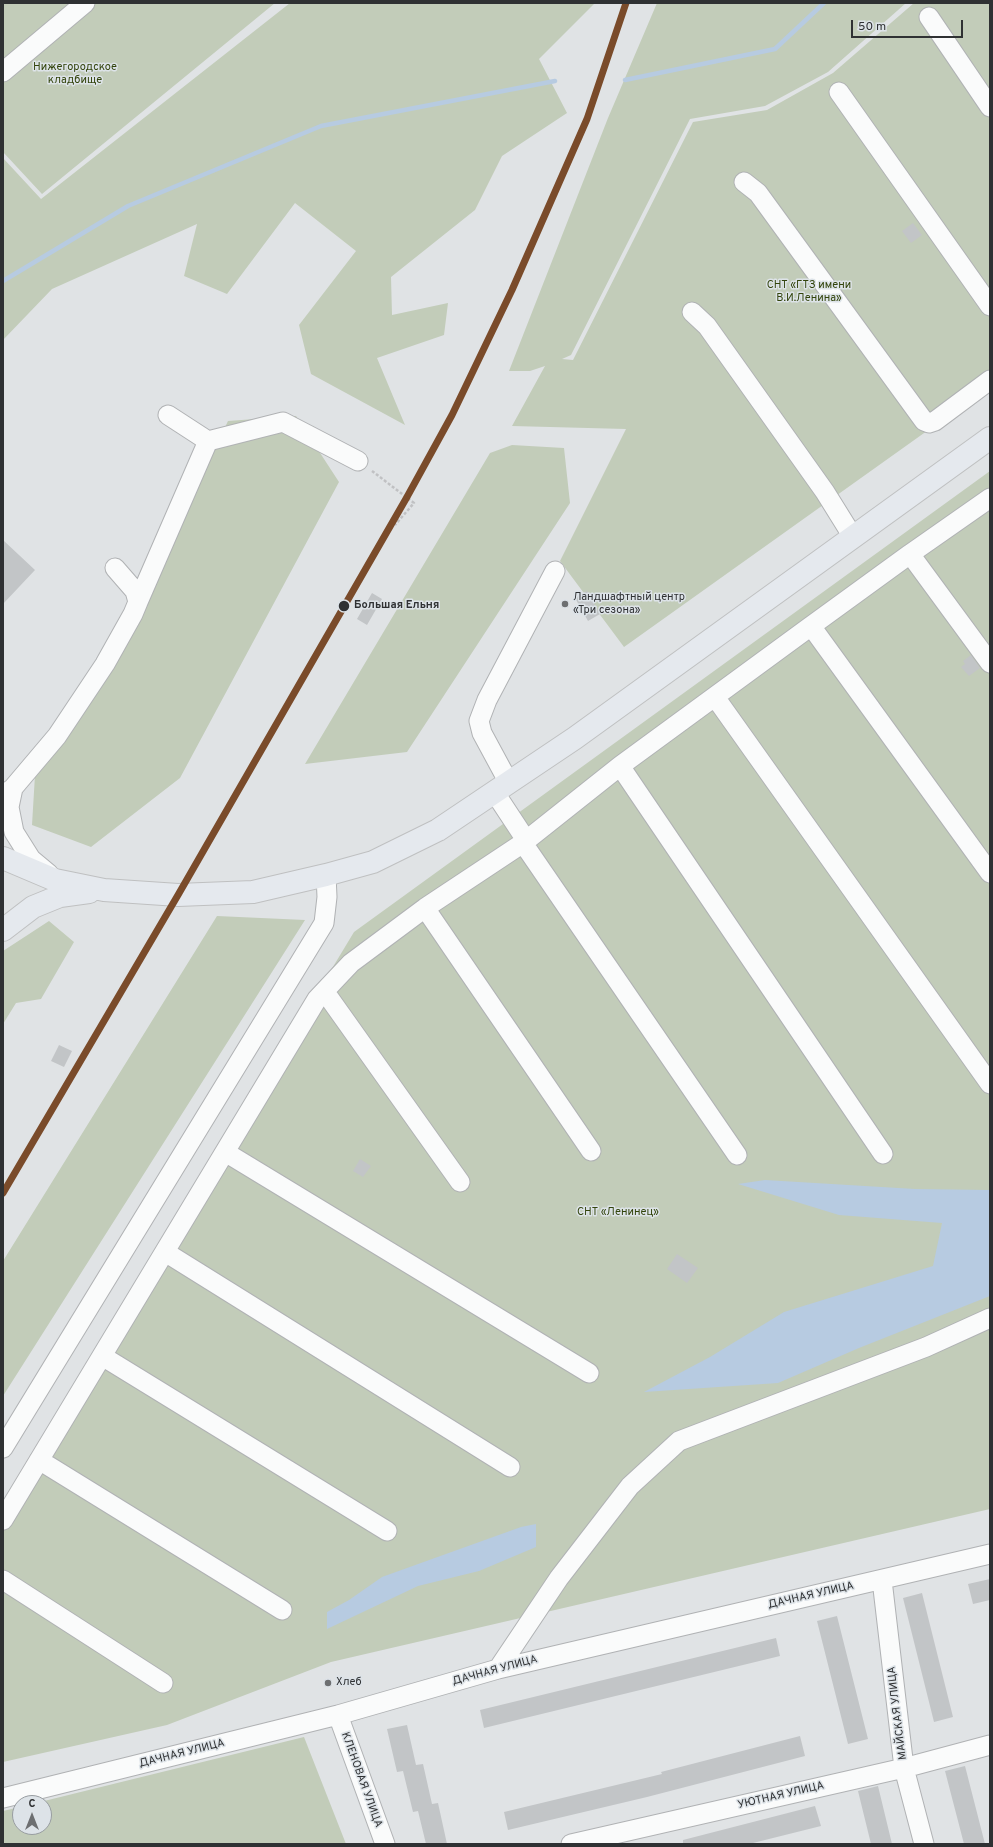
<!DOCTYPE html>
<meta charset="utf-8">
<style>
body{margin:0}
#map{position:relative;width:993px;height:1847px;overflow:hidden;background:#e0e3e5;font-family:Overpass,sans-serif}
canvas{display:block}
.frame{position:absolute;inset:0;border:4px solid #2f3133;pointer-events:none}
.north{position:absolute;left:12px;top:1795px;width:40px;height:40px;box-sizing:border-box;background:#dde3e8;border:1px solid #979ca0;border-radius:50%;rotate:0deg;font-size:11px;font-weight:700;line-height:16px;text-align:center;color:#2f3133}
.north::after{content:'';display:block;margin:auto;width:14px;height:18px;background:#6d6f71;clip-path:polygon(50% 0,100% 100%,50% 72%,0 100%)}
.scale{position:absolute;left:851px;top:20px;width:112px;height:18px;box-sizing:border-box;border:2px solid #2f3133;border-top:0;padding-left:5px;font-size:12px;line-height:14px;white-space:nowrap;color:#2f3133;-webkit-text-stroke:3px #dde3e8;paint-order:stroke}
</style>
<div id="map">
<canvas width="993" height="1847"></canvas>
<div class="frame"></div>
<div class="north">С</div>
<div class="scale">50 m</div>
</div>
<script>
const ctx = document.querySelector('canvas').getContext('2d');
ctx.lineJoin = 'round';
function paint(path, color) { ctx.fillStyle = color; ctx.fill(path, 'evenodd'); }
const poly = rows => new Path2D(rows.map(r => 'M' + r).join(''));
function strokePath(path, color, width, dash) { ctx.strokeStyle = color; ctx.lineWidth = width; ctx.lineCap = dash ? 'butt' : 'round'; ctx.setLineDash(dash || []); ctx.stroke(path); }
function label(font, color, halo, rows, align = 'center') {
  ctx.font = font + ' Overpass,sans-serif'; ctx.lineWidth = 3; ctx.setLineDash([]); ctx.textBaseline = 'middle'; ctx.strokeStyle = halo; ctx.fillStyle = color; for (const [text, x, y, turn = 0] of rows) {
    ctx.save(); ctx.translate(x, y); ctx.rotate((+turn || 0) * Math.PI / 180); ctx.textAlign = isNaN(turn) ? turn : align; if (halo) ctx.strokeText(text, 0, 0); ctx.fillText(text, 0, 0); ctx.restore();
  }
}
const green = poly([
 [3,3,275,3,42,194,3,152],
 [290,3,595,3,539,59,567,113,502,156,475,210,391,277,392,315,448,303,444,335,377,358,405,425,311,374,299,325,356,251,295,203,227,294,184,276,197,224,52,289,3,340,3,158,41,199],
 [657,3,906,3,828,72,765,106,690,119,571,355,562,359,573,360,693,122,767,110,833,73,914,3,990,3,990,386,624,647,560,561,626,429,512,426,545,366,530,371,509,371,608,118],
 [296,416,339,482,180,778,91,847,32,825,35,775,184,513,228,421],
 [512,445,564,448,570,503,407,752,305,764,490,453],
 [990,471,990,1509,331,1662,167,1725,3,1762,3,1514,354,932],
 [217,916,305,920,3,1396,3,1261],
 [49,921,74,942,41,999,16,1003,3,1024,3,951],
 [304,1737,346,1844,3,1844,3,1811,20,1807,20,1827,44,1827,44,1803,36,1803]
]);
const water = poly([
 [765,1180,915,1189,990,1190,990,1296,859,1348,778,1383,644,1392,710,1357,784,1312,933,1266,942,1223,839,1215,738,1184],
 [536,1524,536,1547,479,1571,418,1586,327,1629,327,1612,349,1600,382,1577,521,1527]
]);
const stream = poly([
 [625,80,775,49,824,3],
 [3,281,128,206,321,126,555,81]
]);
const building = poly([
 [913,223,922,235,911,243,902,231],
 [3,540,35,570,3,604],
 [587,591,600,614,588,621,575,598],
 [372,593,382,599,367,625,357,619],
 [971,655,980,668,969,676,961,667,965,664,963,661],
 [59,1045,72,1051,64,1067,51,1061],
 [360,1159,371,1166,363,1177,353,1171],
 [677,1254,698,1268,687,1283,667,1269],
 [990,1579,990,1600,973,1604,968,1584],
 [922,1593,953,1717,934,1722,903,1598],
 [837,1616,868,1739,848,1744,817,1621],
 [776,1638,780,1656,484,1728,480,1710],
 [407,1725,416,1765,423,1764,432,1804,438,1803,447,1844,426,1844,418,1811,413,1812,403,1771,397,1772,387,1729],
 [800,1736,805,1756,647,1797,508,1830,504,1812,662,1774,661,1772],
 [965,1766,985,1844,964,1844,945,1771],
 [878,1786,892,1844,871,1844,858,1791],
 [815,1806,821,1826,749,1844,683,1844,683,1840]
]);
const path = poly([
 [372,471,414,503,395,525]
]);
const minor = poly([
 [929,17,990,107],
 [3,72,85,3],
 [839,92,990,306],
 [744,182,758,193,924,421,929,423,935,421,990,380],
 [692,312,707,326,825,492,853,537],
 [168,415,208,441],
 [910,554,990,498],
 [138,602,208,441,283,422,358,461],
 [990,663,910,554,811,626,990,873],
 [715,697,990,1084],
 [620,766,883,1154],
 [509,783,482,733,479,721,487,700,555,571],
 [13,788,9,807,14,832,31,859,49,874],
 [495,793,526,840],
 [3,795,13,788,57,736,105,664,133,614,138,602,135,591,115,568],
 [523,843,737,1155],
 [425,908,591,1151],
 [325,992,460,1182],
 [225,1152,589,1373],
 [165,1252,510,1467],
 [102,1356,387,1531],
 [3,1448,324,923,327,897,326,875],
 [39,1460,282,1610],
 [3,1520,317,999,351,963,425,908,523,843,620,766,811,626],
 [3,1580,163,1683],
 [882,1580,904,1768,924,1844],
 [498,1669,559,1578,630,1486,679,1441,926,1347,990,1318],
 [338,1715,385,1844],
 [3,1798,338,1715,498,1669,990,1554],
 [571,1844,904,1768,990,1745]
]);
const major = poly([
 [3,858,55,880,104,890,178,895,253,892,326,875,373,862,438,830,575,738,990,438],
 [3,930,33,907,60,896,89,892]
]);
const rail1 = poly([
 [3,1193,178,895,407,497,452,415,512,290,587,119,626,3]
]);
const markers = [
 [565,604,4,"#6d6f71"],
 [344,606,6,"#2f3133"],
 [328,1683,4,"#6d6f71"]
];
const parkNames = [
 ["Нижегородское",75,68],
 ["кладбище",75,81],
 ["СНТ «ГТЗ имени",809,286],
 ["В.И.Ленина»",809,299],
 ["СНТ «Ленинец»",618,1213]
];
const poiNames = [
 ["Ландшафтный центр",573,598],
 ["«Три сезона»",573,611],
 ["Хлеб",336,1683]
];
const stopNames = [
 ["Большая Ельня",354,606]
];
const streetNames = [
 ["ДАЧНАЯ УЛИЦА",811,1596,-13],
 ["ДАЧНАЯ УЛИЦА",495,1671,-15],
 ["МАЙСКАЯ УЛИЦА",898,1713,-97],
 ["ДАЧНАЯ УЛИЦА",182,1754,-14],
 ["КЛЕНОВАЯ УЛИЦА",361,1780,70],
 ["УЮТНАЯ УЛИЦА",781,1796,-13]
];
paint(green, '#c2ccb9');
paint(water, '#b7cbe1');
strokePath(stream, '#b7cbe1', 4.5);
paint(building, '#c2c5c7');
strokePath(minor, '#b0b2b4', 21);
strokePath(major, '#bfc0c1', 24);
strokePath(path, '#c0c1c3', 2.5, [3, 2]);
strokePath(minor, '#fafbfb', 19);
strokePath(major, '#e5e9ee', 22);
strokePath(rail1, '#7a4b2a', 7);
for (const [x, y, r, color] of markers) { const dot = new Path2D(); dot.arc(x, y, r, 0, 2 * Math.PI); ctx.fillStyle = color; ctx.fill(dot); strokePath(dot, '#dde3e8', 1.5); }
label('11px', '#32440b', '#dde3e8', parkNames);
label('11px', '#2f3133', '#dde3e8', poiNames, 'left');
label('bold 11px', '#2f3133', '#dde3e8', stopNames, 'left');
label('11px', '#2f3133', '#dde3e8', streetNames);
</script>
